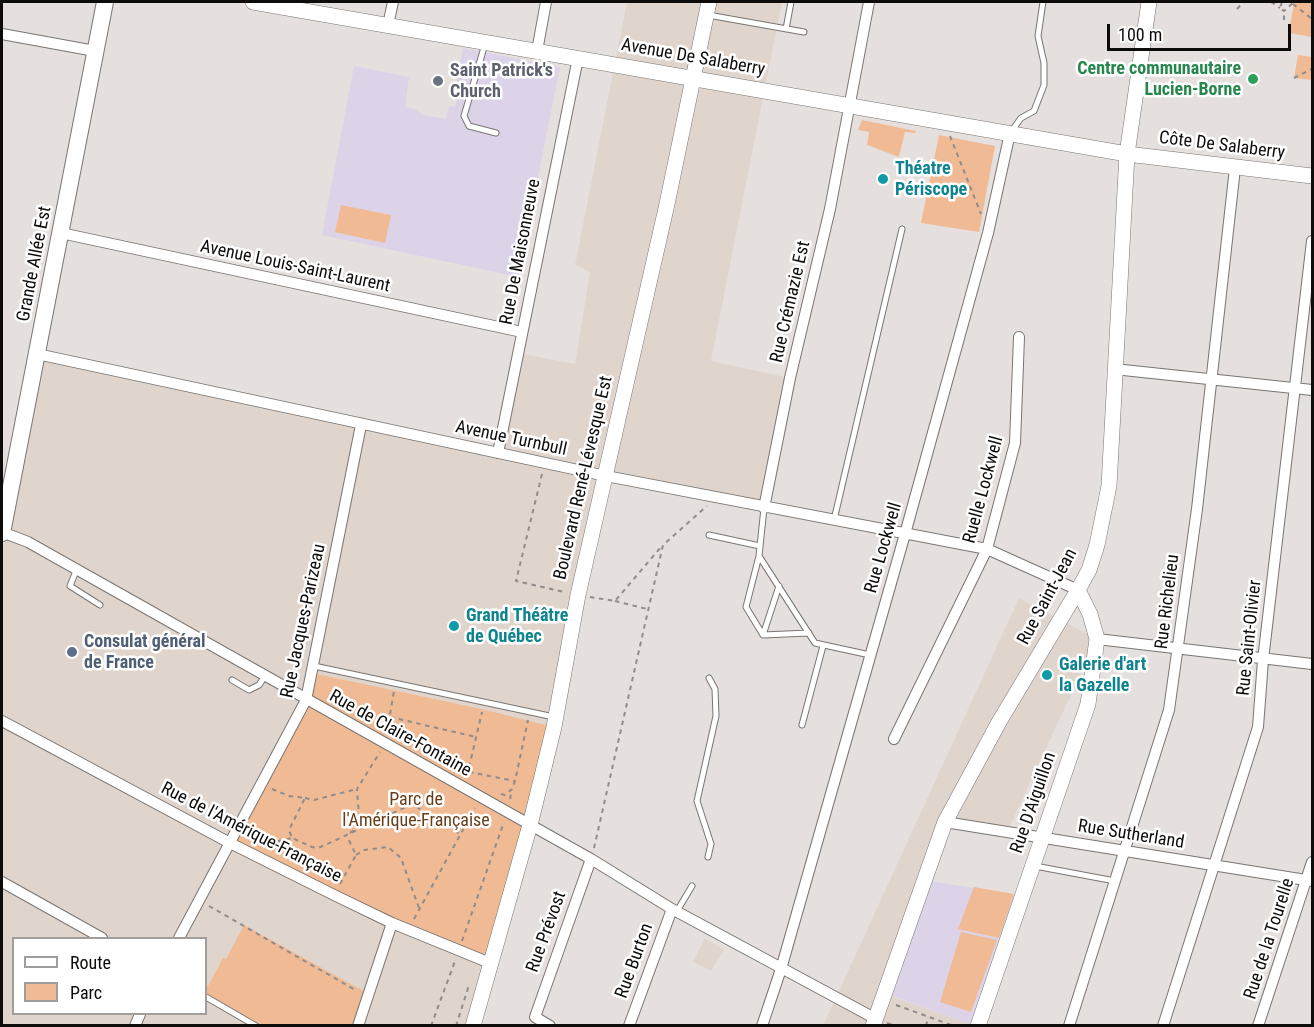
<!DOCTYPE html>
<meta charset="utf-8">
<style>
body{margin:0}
#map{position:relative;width:1314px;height:1027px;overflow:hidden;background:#e5e0de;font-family:"Roboto Condensed",sans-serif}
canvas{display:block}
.frame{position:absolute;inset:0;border:3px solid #0e0c0b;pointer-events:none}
.legend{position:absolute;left:12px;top:937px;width:195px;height:78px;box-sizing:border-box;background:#fff;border:2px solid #9f9e9d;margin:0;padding:8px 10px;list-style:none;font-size:18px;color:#0e0c0b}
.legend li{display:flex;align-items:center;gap:12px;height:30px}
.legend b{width:30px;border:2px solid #9f9e9d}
.scale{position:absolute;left:1107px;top:24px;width:184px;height:27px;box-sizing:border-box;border:3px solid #0e0c0b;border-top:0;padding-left:8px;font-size:18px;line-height:21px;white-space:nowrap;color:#0e0c0b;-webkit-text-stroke:4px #fff;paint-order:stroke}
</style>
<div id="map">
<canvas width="1314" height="1027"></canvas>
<div class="frame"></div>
<ul class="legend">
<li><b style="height:8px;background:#fff"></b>Route</li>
<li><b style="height:16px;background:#f0bb94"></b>Parc</li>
</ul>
<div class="scale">100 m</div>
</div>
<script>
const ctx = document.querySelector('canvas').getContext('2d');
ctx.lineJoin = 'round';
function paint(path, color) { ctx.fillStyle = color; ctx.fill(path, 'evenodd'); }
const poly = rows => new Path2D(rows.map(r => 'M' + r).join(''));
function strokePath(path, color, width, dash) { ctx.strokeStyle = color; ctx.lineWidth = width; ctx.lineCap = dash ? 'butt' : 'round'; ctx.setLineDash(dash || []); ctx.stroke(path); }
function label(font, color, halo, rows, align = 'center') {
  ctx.font = font + ' "Roboto Condensed",sans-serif'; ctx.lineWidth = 5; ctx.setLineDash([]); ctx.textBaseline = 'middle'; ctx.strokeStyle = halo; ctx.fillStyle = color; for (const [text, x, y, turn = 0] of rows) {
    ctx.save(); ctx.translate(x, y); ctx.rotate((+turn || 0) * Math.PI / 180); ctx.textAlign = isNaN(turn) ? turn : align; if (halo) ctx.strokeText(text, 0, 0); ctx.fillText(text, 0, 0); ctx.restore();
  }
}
const built = poly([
 [627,2,782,2,711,361,790,378,764,508,606,476,554,727,482,709,312,673,490,963,473,1025,2,1026,2,533,37,350,498,453,518,353,575,364,590,272,575,265],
 [14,938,206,938,206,1014,14,1014],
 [1019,598,1097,639,1007,832,945,822,884,994,974,1025,823,1026],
 [705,938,724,950,711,971,693,962]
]);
const education = poly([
 [463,48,560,67,518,277,322,235,354,66,409,77,405,107,415,109,424,115,446,119,449,106,455,107,457,95,454,94],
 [923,880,1024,896,974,1025,884,993]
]);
const green = poly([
 [1294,2,1312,2,1312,37,1289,33],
 [1298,55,1312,57,1312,80,1294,78],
 [862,120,916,131,915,133,905,132,899,157,867,145,869,132,858,130],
 [939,135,995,146,979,232,921,223],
 [341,205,391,215,385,243,335,232],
 [312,673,482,709,554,727,490,963,230,843,306,700],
 [974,887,1014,894,999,938,958,929],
 [244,925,369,994,358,1025,256,1025,206,997,206,985,208,986,223,958,226,959],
 [961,932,997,940,971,1012,940,1002]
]);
const path = poly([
 [1271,2,1280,8],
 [1282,2,1280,8,1284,11,1294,2],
 [1293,4,1312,19],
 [1237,9,1244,2],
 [1284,20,1284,11],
 [1294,78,1312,69],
 [950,136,981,214],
 [542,474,516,581,564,592],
 [590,597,615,601,661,547],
 [615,601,647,609],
 [390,717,476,737],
 [387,732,394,691],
 [469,772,515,781],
 [467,776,482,712],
 [272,789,289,796,305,798,289,830,292,838,312,847,318,848,336,840,412,804,460,834],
 [501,794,505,795,512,789,515,781,528,720],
 [305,798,314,800,357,789],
 [510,799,512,789],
 [350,833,355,829,359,816,357,789,380,752],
 [260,845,292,838],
 [594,848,663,545,707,506],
 [356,855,364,850,388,847,401,858,419,908],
 [340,884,356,855,347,836],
 [209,906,357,991],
 [414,919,475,808],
 [462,941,504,822],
 [896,1005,954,1026],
 [887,1023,896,1026],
 [431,1026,455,961],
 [456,1026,469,985],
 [926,1026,928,1017]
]);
const lane = poly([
 [708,15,804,32],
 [786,29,791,2],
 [485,44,464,116,469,126,496,133],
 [1011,132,1021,118,1034,111,1044,85,1044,63,1038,36,1043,2],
 [764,508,759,556,815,643,870,655],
 [834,520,902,229],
 [709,535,760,546],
 [759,556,746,607,763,635,809,633],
 [76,571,70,586,100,605],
 [763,635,779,586],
 [314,666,554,717],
 [232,680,249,690,259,685,265,676],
 [802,725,823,646],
 [708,857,711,844,697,801,716,716,715,689,709,678],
 [1035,866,1115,881],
 [677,911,692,886],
 [206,997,256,1026]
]);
const street = poly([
 [388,25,393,2],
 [2,34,95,51],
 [537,51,546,2],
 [61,233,522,332],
 [37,354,606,476,987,549,1078,590],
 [1114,369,1312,390],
 [498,453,578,58],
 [764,508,790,378,830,209,869,2],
 [2,532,28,542,591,859,672,909,876,1019],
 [1097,639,1312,664],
 [2,721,230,843,334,895,392,923,490,963],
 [894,739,987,549,1015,443,1019,337],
 [945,822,1312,881],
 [2,882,102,938],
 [179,938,306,700,361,425],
 [135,1026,140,1014],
 [358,1026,392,923],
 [550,1026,535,1017,591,859],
 [629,1026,672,909],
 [762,1026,781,969,905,534,988,233,1010,133],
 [1069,1026,1169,710,1197,509,1235,168],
 [1163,1026,1258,727,1263,660,1312,241],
 [1258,1026,1312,862]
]);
const secondary = poly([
 [253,2,1127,154,1312,176],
 [473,1026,530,825,554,727,578,595,667,204,709,2],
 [873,1026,945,822,999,722,1078,590,1089,570,1097,545,1109,486,1127,154,1149,2],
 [978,1026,1088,704,1097,639,1090,614,1078,590]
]);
const primary = poly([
 [2,533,105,2]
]);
const markers = [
 [1253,79,6,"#2e9e5b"],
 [438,81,6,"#6b7280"],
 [883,179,6,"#0f9aa8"],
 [454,626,6,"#0f9aa8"],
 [72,652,6,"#5c6f8a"],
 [1047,675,6,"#0f9aa8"]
];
const streetNames = [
 ["Avenue De Salaberry",693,58,10],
 ["Côte De Salaberry",1222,146,7],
 ["Rue De Maisonneuve",521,252,-79],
 ["Grande Allée Est",35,264,-79],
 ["Avenue Louis-Saint-Laurent",295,267,12],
 ["Rue Crémazie Est",791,302,-77],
 ["Avenue Turnbull",511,439,12],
 ["Boulevard René-Lévesque Est",584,478,-77],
 ["Ruelle Lockwell",984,490,-75],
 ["Rue Lockwell",884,548,-74],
 ["Rue Saint-Jean",1048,597,-62],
 ["Rue Richelieu",1168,602,-83],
 ["Rue Jacques-Parizeau",304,621,-78],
 ["Rue Saint-Olivier",1250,638,-84],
 ["Rue de Claire-Fontaine",400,734,29],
 ["Rue D'Aiguillon",1034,803,-71],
 ["Rue de l'Amérique-Française",251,833,27],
 ["Rue Sutherland",1131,835,9],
 ["Rue Prévost",547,932,-70],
 ["Rue de la Tourelle",1270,939,-72],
 ["Rue Burton",635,961,-70]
];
const leisureNames = [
 ["Centre communautaire",1241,69],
 ["Lucien-Borne",1241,90]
];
const worshipNames = [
 ["Saint Patrick's",450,71],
 ["Church",450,92]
];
const cultureNames = [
 ["Théatre",895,169],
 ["Périscope",895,190],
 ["Grand Théâtre",466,616],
 ["de Québec",466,637],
 ["Galerie d'art",1059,665],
 ["la Gazelle",1059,686]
];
const serviceNames = [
 ["Consulat général",84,642],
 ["de France",84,663]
];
const parkNames = [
 ["Parc de",416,800],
 ["l'Amérique-Française",416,821]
];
paint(built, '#e0d5cd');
paint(education, '#dcd3e8');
paint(green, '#f0bb94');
strokePath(lane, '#797572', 7);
strokePath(street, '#797572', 12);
strokePath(secondary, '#797572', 16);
strokePath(primary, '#797572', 18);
strokePath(path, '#908c8b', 2, [4.5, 4.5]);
strokePath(lane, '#fff', 5);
strokePath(street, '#fff', 10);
strokePath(secondary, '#fff', 15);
strokePath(primary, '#fff', 16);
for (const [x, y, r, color] of markers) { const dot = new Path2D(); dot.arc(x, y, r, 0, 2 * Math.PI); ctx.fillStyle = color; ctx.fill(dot); strokePath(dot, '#fff', 2); }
label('18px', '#0e0c0b', '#fff', streetNames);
label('bold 18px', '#27864d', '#fff', leisureNames, 'right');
label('bold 18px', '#5b616d', '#fff', worshipNames, 'left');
label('bold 18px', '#0d838f', '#fff', cultureNames, 'left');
label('bold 18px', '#4e5e75', '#fff', serviceNames, 'left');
label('18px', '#683d19', '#fff', parkNames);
</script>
